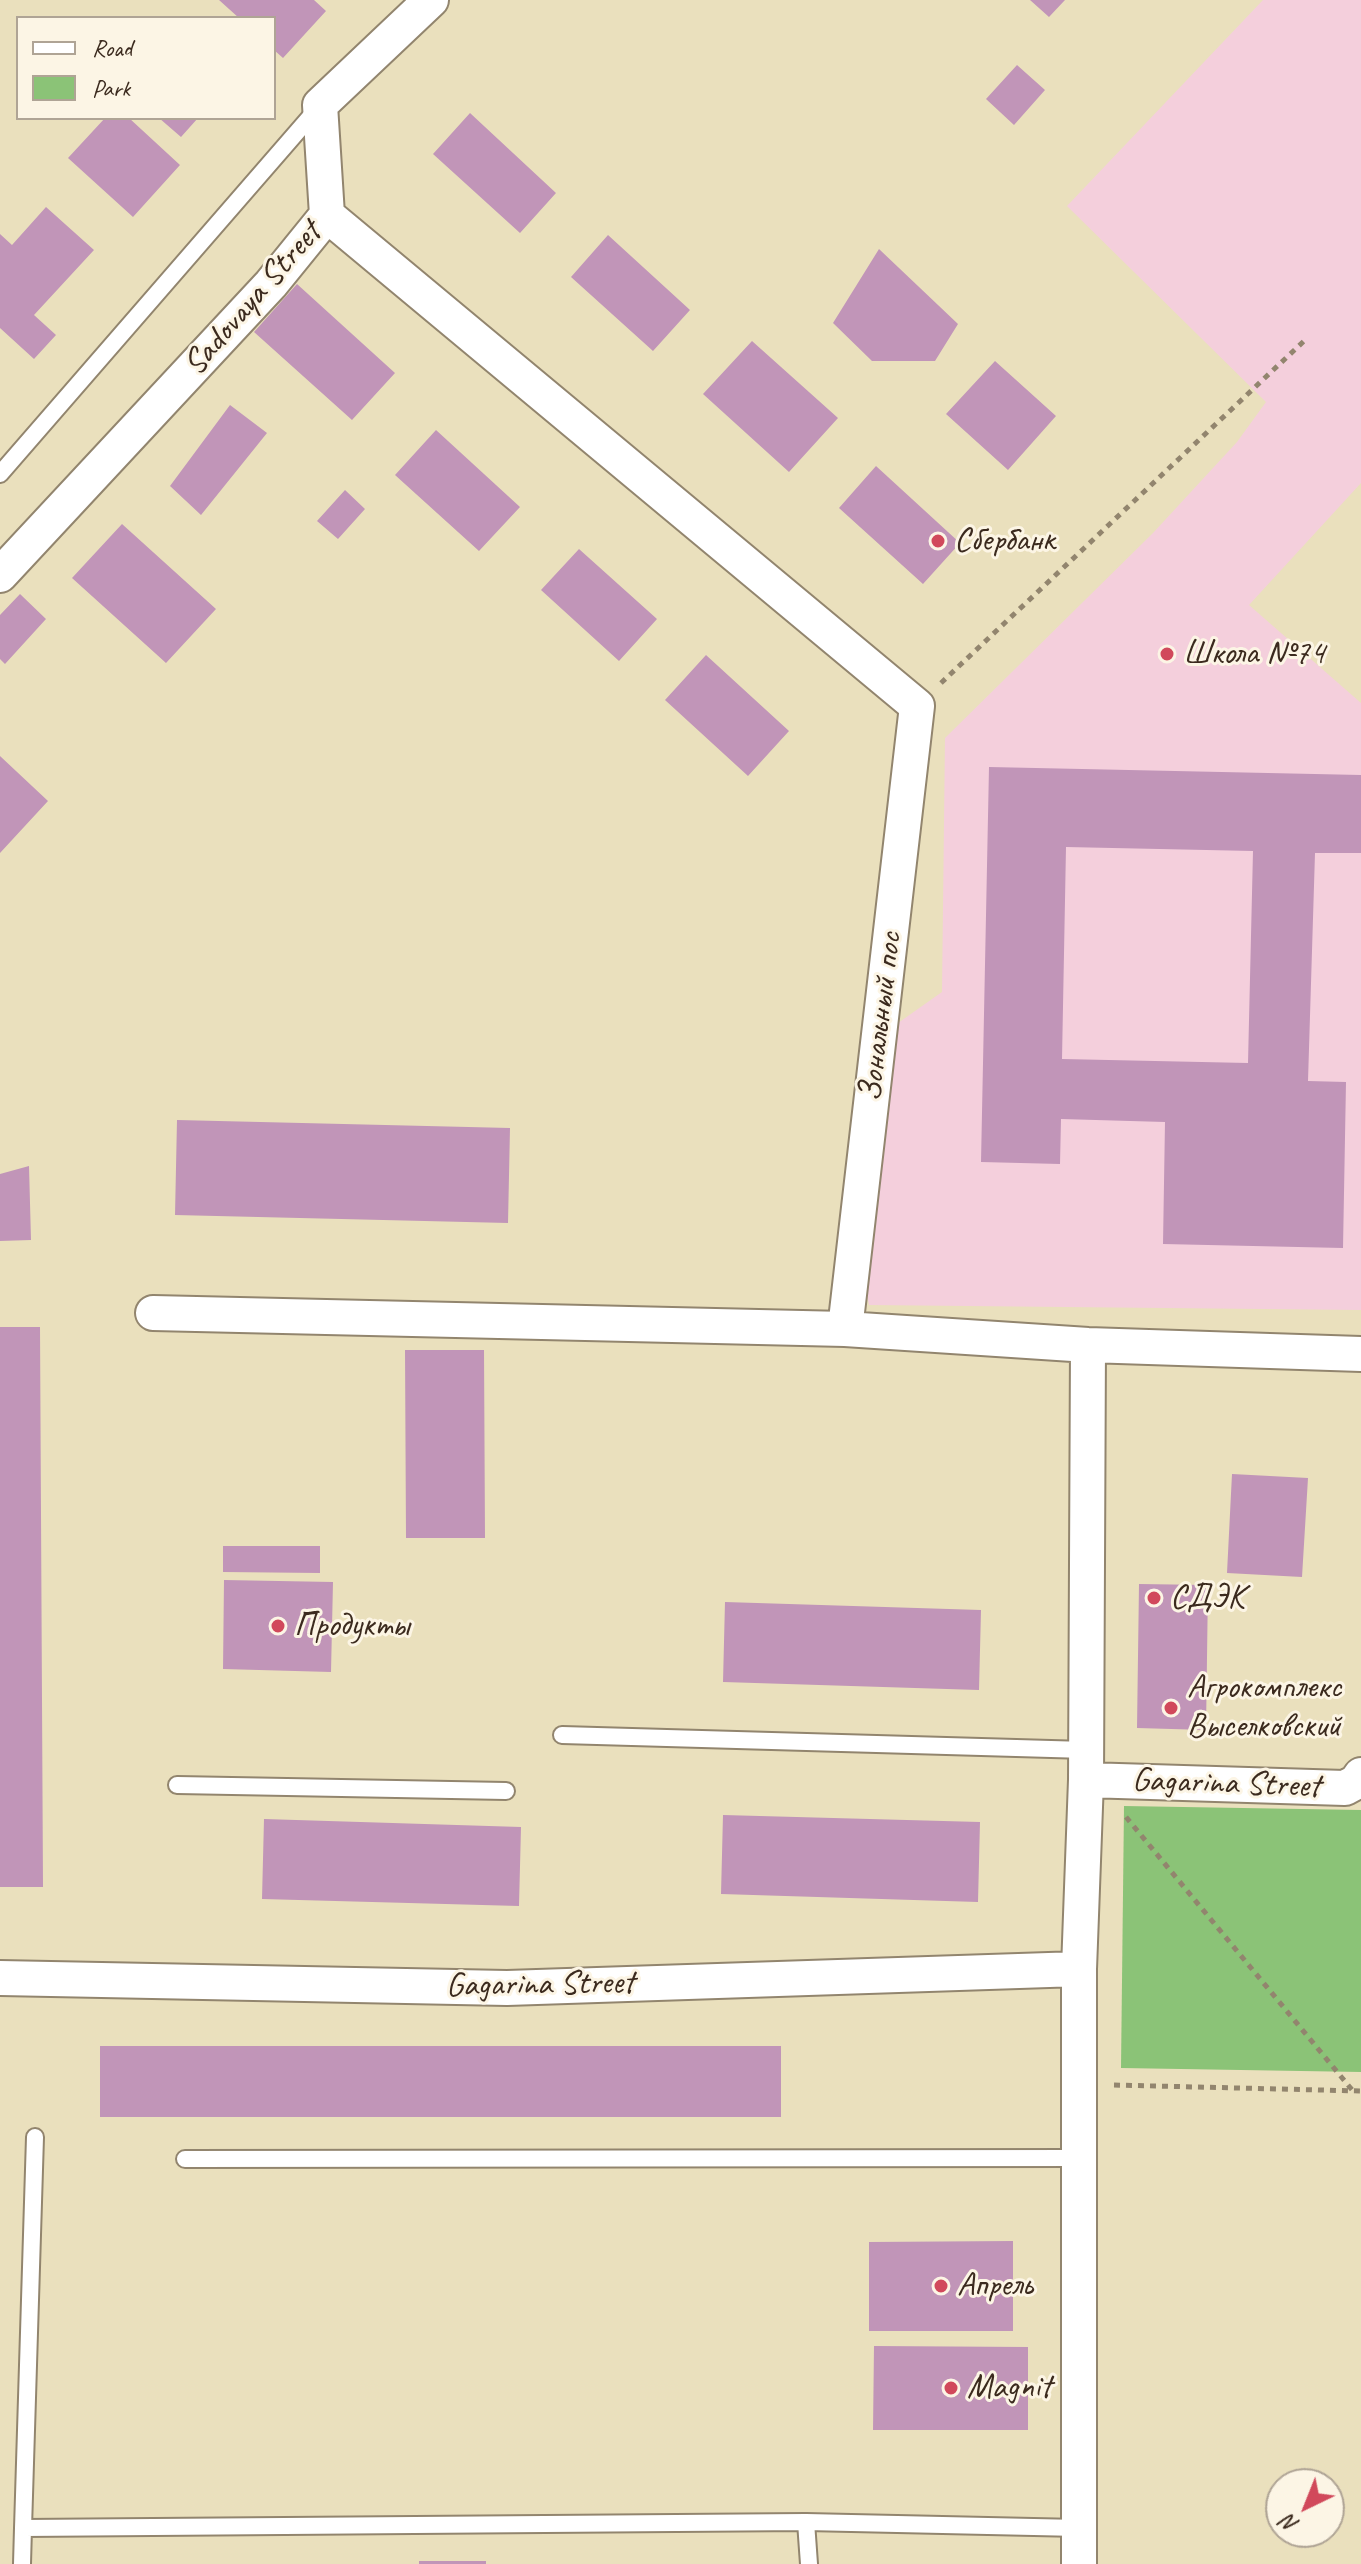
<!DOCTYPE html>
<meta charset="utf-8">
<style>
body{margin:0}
#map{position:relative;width:1361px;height:2564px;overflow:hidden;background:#eae0bd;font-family:Caveat,sans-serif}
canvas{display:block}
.legend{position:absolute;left:16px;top:16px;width:260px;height:104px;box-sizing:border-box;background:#fcf5e5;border:2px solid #afa495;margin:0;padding:10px 14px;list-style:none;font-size:24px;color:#3b2a1e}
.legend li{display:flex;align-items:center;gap:16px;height:40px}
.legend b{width:40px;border:2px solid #afa495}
.north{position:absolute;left:1265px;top:2468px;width:80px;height:80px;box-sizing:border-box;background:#fcf5e5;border:2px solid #afa495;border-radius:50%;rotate:223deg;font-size:22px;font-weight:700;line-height:32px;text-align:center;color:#3b2a1e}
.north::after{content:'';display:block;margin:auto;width:28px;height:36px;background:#d1495b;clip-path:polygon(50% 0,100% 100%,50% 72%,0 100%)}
</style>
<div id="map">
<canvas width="1361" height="2564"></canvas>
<ul class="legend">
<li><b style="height:10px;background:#fff"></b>Road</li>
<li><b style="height:22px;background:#8bc377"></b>Park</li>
</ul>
<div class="north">N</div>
</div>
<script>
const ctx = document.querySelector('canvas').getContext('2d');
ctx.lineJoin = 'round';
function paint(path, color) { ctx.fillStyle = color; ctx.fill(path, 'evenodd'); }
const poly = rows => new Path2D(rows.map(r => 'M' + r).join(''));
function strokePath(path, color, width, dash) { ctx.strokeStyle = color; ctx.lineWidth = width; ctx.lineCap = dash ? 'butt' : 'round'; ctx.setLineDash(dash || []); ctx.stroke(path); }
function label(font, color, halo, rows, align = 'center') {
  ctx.font = font + ' Caveat,sans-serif'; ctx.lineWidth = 6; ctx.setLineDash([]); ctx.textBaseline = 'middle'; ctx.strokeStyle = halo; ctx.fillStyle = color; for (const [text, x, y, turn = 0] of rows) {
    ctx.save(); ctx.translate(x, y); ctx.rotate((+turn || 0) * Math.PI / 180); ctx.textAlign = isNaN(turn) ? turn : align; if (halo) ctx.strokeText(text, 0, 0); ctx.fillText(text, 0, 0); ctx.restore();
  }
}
const built = poly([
 [1263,0,1361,0,1361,483,1249,605,1361,703,1361,1310,869,1305,863,1275,898,1023,942,992,945,738,1153,533,1237,442,1266,402,1067,206]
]);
const green = poly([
 [1124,1806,1361,1810,1361,2072,1121,2068]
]);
const building = poly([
 [219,0,314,0,326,11,283,58,274,50,274,18,239,18],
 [1030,0,1065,0,1049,17],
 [1017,65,1045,90,1014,125,986,99],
 [470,113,556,193,520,233,433,154],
 [105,118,129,118,180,165,133,217,68,158],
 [159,118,198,118,181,137],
 [46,207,94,250,34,315,56,335,34,359,0,328,0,234,12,245],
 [608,235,690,310,653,351,571,277],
 [879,249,958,324,935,361,872,361,833,323],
 [297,284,395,373,352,420,254,332],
 [752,341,838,418,789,472,703,394],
 [995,361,1056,416,1008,470,946,414],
 [230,405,267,433,201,515,170,486],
 [436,430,520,507,479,551,395,475],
 [876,466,960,543,923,584,839,508],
 [345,490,365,509,338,539,317,521],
 [122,524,216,609,166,663,72,578],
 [579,549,657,619,619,661,541,590],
 [20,594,46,619,5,664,0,659,0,615],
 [706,655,789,731,748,776,665,700],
 [0,756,48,801,0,853],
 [989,767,1361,775,1361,853,1315,853,1308,1081,1346,1082,1343,1248,1163,1244,1165,1122,1061,1119,1060,1164,981,1162],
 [1066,847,1253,851,1248,1063,1062,1059],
 [177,1120,510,1128,508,1223,175,1215],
 [29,1166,31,1240,0,1241,0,1174],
 [0,1327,40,1327,43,1887,0,1887],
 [405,1350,484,1350,485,1538,406,1538],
 [1232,1474,1308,1478,1302,1577,1227,1573],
 [223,1546,320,1546,320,1573,223,1572],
 [224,1580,333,1582,331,1672,223,1669],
 [1139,1584,1208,1585,1206,1730,1137,1728],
 [725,1602,981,1610,979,1690,723,1682],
 [723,1815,980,1822,978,1902,721,1894],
 [264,1819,521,1827,519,1906,262,1899],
 [100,2046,781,2046,781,2117,100,2117],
 [1013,2241,1013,2331,869,2331,869,2242],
 [874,2346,1028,2347,1028,2430,873,2430],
 [419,2561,486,2561,486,2564,419,2564]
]);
const path = poly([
 [941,683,1304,341],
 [1126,1817,1353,2091],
 [1114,2085,1361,2091]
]);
const lane = poly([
 [0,474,317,109],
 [562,1735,1086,1750],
 [177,1785,506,1791],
 [185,2159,1079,2158],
 [806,2522,1079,2528],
 [23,2528,35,2137],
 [22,2564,23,2528,806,2522,809,2564]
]);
const street = poly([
 [327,215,917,706,845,1329],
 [0,575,271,284,327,215,320,105,431,0],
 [153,1313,845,1329,1088,1345,1361,1354],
 [1086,1780,1345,1788,1356,1782,1361,1775],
 [0,1978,507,1988,1079,1969],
 [1079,2564,1079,1969,1086,1780,1088,1345]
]);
const markers = [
 [938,541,8,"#d1495b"],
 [1167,654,8,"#d1495b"],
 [1154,1598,8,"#d1495b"],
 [278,1626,8,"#d1495b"],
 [1171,1708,8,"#d1495b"],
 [941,2286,8,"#d1495b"],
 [951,2388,8,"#d1495b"]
];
const streetNames = [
 ["Sadovaya Street",253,299,-49],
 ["Зональный пос",881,1017,-83],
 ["Gagarina Street",1226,1784,2],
 ["Gagarina Street",540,1985,-1]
];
const poiNames = [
 ["Сбербанк",954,541],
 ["Школа №74",1183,654],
 ["СДЭК",1170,1598],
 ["Продукты",294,1626],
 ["Агрокомплекс",1187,1688],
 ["Выселковский",1187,1727],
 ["Апрель",957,2286],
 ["Magnit",967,2388]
];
paint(built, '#f4cfdc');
paint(green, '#8bc377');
paint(building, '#c195b8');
strokePath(lane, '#92856e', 20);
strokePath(street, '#92856e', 38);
strokePath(path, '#92856e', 5, [6, 6]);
strokePath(lane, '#fff', 16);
strokePath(street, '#fff', 34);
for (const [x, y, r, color] of markers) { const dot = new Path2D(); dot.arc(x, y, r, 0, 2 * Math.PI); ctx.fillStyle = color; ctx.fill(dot); strokePath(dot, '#fcf5e5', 3); }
label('34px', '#3b2a1e', '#fcf5e5', streetNames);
label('34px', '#3b2a1e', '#fcf5e5', poiNames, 'left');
</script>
